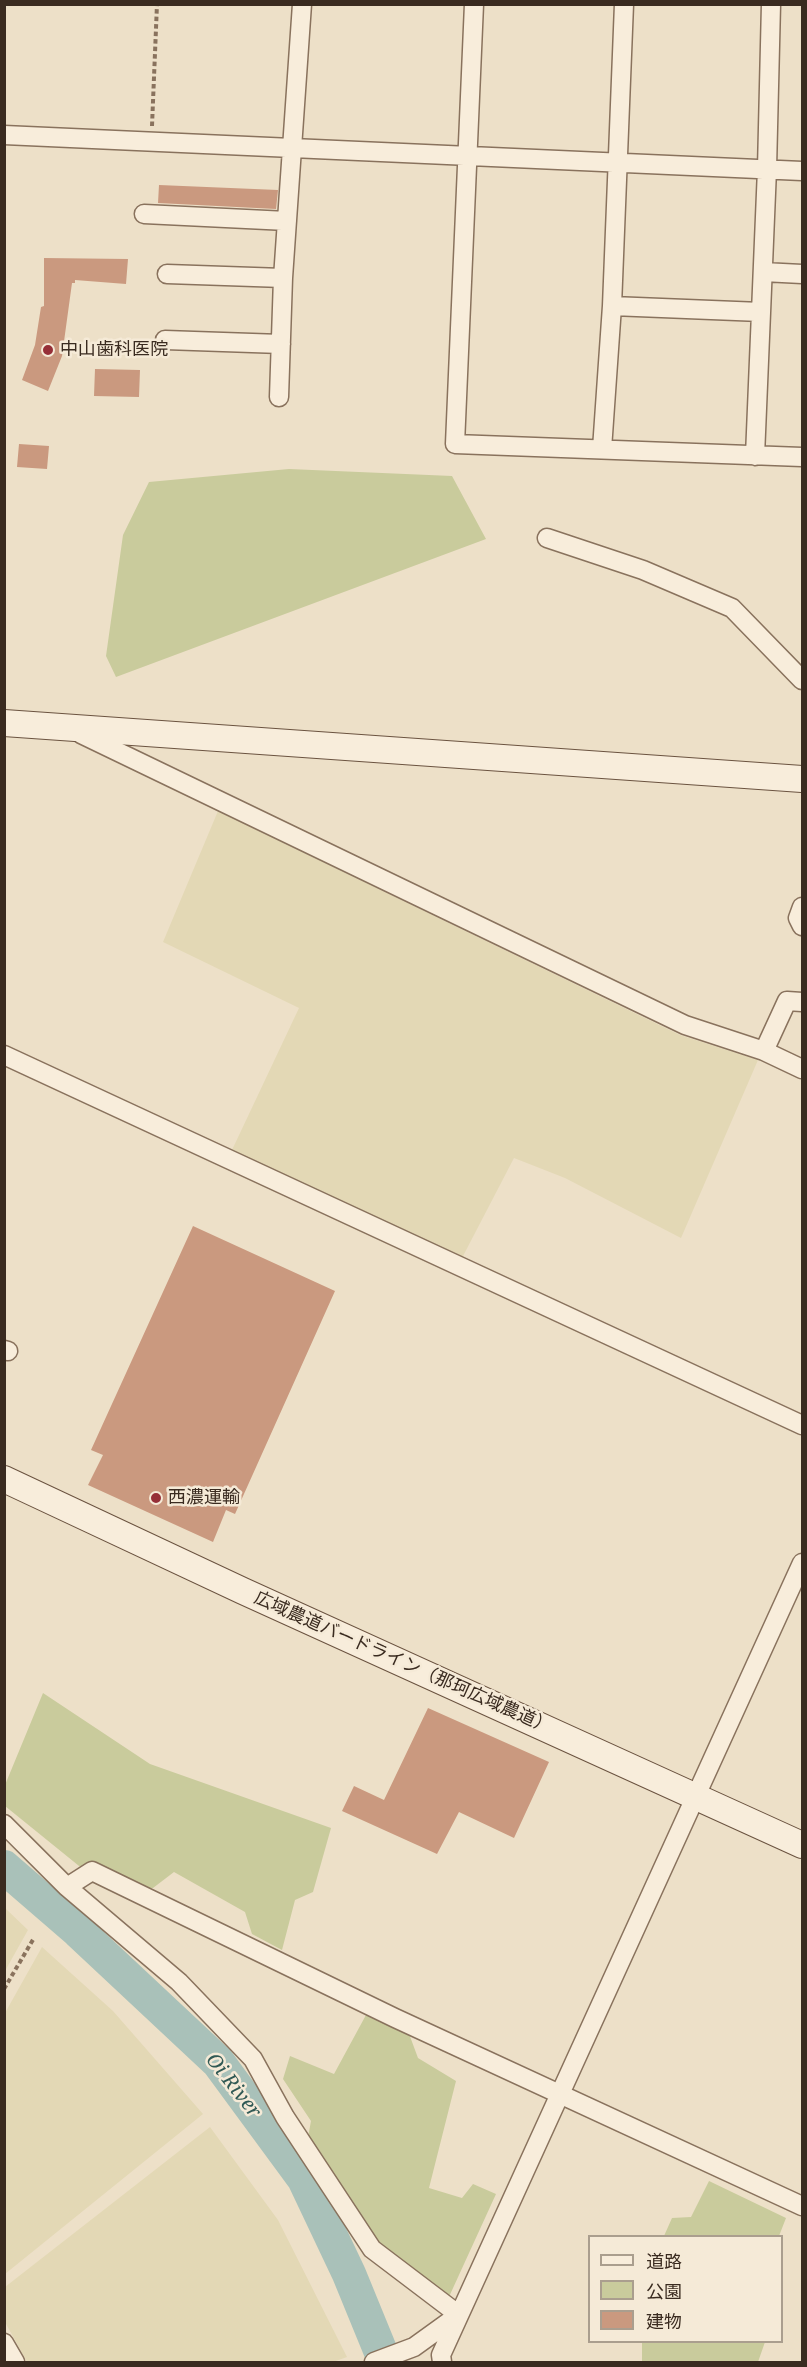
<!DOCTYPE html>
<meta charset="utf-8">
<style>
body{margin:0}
#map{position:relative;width:807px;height:2367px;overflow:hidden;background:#ede0c8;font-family:"Noto Serif","Noto Sans JP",serif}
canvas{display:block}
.frame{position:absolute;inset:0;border:6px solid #3a2b20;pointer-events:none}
.legend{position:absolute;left:588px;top:2235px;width:195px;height:108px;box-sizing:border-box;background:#f5ead7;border:2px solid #aa9e8e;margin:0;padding:8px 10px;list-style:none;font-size:18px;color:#3a2b20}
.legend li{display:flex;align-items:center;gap:12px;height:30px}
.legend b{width:30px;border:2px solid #aa9e8e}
</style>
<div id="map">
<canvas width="807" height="2367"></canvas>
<div class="frame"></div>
<ul class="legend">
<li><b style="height:8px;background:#f8eddb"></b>道路</li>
<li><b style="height:16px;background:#c9cb9c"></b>公園</li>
<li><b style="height:16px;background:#ca997f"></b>建物</li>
</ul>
</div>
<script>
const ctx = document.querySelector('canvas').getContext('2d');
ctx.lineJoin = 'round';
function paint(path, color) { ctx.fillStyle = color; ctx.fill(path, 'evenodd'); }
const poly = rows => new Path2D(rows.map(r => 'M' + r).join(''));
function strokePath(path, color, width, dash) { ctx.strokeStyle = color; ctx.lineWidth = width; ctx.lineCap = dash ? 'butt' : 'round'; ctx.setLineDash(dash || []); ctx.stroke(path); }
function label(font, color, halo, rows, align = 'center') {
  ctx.font = font + ' "Noto Serif","Noto Sans JP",serif'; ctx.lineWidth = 5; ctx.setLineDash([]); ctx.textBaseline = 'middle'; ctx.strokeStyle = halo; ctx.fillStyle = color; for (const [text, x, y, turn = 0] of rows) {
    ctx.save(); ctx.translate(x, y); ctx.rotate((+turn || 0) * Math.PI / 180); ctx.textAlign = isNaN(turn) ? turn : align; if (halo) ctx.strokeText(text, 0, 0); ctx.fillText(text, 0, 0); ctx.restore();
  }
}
const farmland = poly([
 [218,811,680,1035,758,1060,681,1238,565,1178,514,1158,462,1258,232,1150,299,1008,163,942],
 [5,1908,28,1930,5,1971],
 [42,1947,113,2011,203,2114,5,2274,5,2013],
 [210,2127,278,2220,347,2357,333,2362,27,2362,5,2322,5,2287]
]);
const green = poly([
 [289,469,452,476,486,539,116,677,106,656,123,535,149,482],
 [43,1693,150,1764,331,1828,313,1892,295,1900,282,1950,252,1934,245,1912,174,1872,153,1888,105,1887,5,1806,5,1785],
 [366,2015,408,2031,418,2058,456,2081,429,2188,462,2198,473,2184,496,2194,448,2299,378,2245,308,2137,311,2121,283,2079,290,2056,334,2074],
 [709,2181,786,2218,779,2236,664,2236,672,2218,691,2217],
 [642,2342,765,2342,758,2362,642,2362]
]);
const river = poly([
 [4,1867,78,1931,218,2062,304,2179,349,2274,385,2362]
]);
const building = poly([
 [159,185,278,190,276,209,158,203],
 [44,258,128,259,126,284,75,280,75,283,72,283,62,356,48,391,22,380,35,345,41,307,44,306],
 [95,369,140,370,139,397,94,396],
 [19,444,49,446,47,469,17,467],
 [193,1226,335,1291,235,1514,226,1510,213,1542,88,1485,103,1455,91,1450],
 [428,1708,549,1762,514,1838,459,1812,437,1854,342,1811,354,1786,384,1800]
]);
const path = poly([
 [152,126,157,4],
 [4,1989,34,1938]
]);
const street = poly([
 [474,4,455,444,802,457],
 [4,135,802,171],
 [144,214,287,221],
 [763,272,802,274],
 [167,274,283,278],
 [612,306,761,312],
 [165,340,281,344],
 [279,397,283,278,302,4],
 [602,449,612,306,624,4],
 [755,456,767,169,771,4],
 [547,538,643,570,732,608,802,680],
 [81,734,685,1025,764,1051,802,1069],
 [802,907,798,918,802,926],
 [764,1051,787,1001,802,1002],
 [4,1055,802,1425],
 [4,1350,8,1351],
 [4,1824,67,1887,179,1982,253,2059,285,2117,372,2249,459,2315],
 [67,1887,92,1871,395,2018,802,2206],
 [4,2343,15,2362],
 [374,2362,414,2347,457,2316],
 [442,2362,441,2355,802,1563]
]);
const secondary = poly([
 [4,723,802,779],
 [4,1479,243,1591,802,1845]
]);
const markers = [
 [48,350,6,"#962f37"],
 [156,1498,6,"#962f37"]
];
const poiNames = [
 ["中山歯科医院",60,350],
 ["西濃運輸",168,1498]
];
const streetNames = [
 ["広域農道バードライン（那珂広域農道）",403,1663,24]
];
const waterNames = [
 ["Oi River",233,2086,52]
];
paint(farmland, '#e3d8b5');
paint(green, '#c9cb9c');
strokePath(river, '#a9c1b9', 34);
paint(building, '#ca997f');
strokePath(street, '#89725d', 21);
strokePath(secondary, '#6b5340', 28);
strokePath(path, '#89725d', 4, [4.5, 3]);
strokePath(street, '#f8eddb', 18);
strokePath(secondary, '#f8eddb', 26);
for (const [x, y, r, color] of markers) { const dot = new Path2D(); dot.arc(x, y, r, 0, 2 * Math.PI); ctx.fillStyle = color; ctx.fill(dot); strokePath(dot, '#f5ead7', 2); }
label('18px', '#3a2b20', '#f5ead7', poiNames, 'left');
label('18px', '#3a2b20', '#f5ead7', streetNames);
label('italic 20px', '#305954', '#f5ead7', waterNames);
</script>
